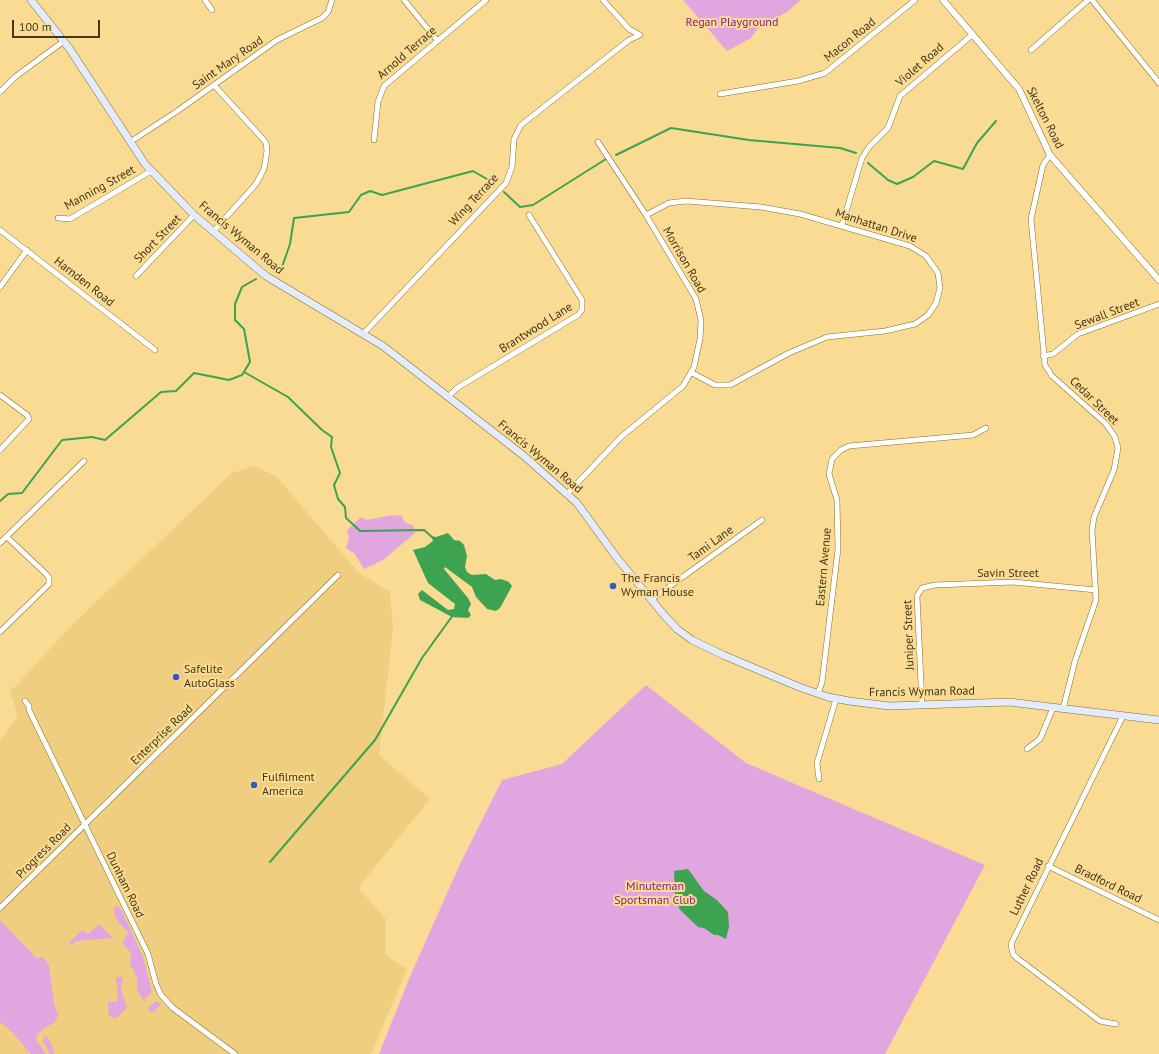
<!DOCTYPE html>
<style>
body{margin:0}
#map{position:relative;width:1159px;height:1054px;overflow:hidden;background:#fadb94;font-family:"PT Sans",sans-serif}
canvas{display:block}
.scale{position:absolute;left:12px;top:20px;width:88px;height:18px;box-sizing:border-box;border:2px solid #423619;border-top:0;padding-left:5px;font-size:12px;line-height:14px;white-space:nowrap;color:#423619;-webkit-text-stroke:3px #fadb94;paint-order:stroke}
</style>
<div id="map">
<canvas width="1159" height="1054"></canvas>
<div class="scale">100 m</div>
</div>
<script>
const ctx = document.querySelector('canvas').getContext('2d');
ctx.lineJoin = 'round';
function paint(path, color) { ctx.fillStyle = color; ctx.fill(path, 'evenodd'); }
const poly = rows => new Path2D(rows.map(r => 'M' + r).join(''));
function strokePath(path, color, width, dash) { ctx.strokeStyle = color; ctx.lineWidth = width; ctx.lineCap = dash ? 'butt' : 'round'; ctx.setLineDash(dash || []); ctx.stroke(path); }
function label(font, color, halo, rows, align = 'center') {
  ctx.font = font + ' "PT Sans",sans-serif'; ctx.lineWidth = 4; ctx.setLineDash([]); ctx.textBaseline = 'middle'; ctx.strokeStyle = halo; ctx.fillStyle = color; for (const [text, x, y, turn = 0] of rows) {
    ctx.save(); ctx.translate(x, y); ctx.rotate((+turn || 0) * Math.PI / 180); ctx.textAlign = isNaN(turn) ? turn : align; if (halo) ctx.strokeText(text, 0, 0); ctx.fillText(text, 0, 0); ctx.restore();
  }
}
const built = poly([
 [254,466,276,476,359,573,390,592,393,628,379,755,430,799,358,888,386,919,385,955,407,969,371,1054,0,1054,0,741,18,716,10,692,74,623,232,473]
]);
const green = poly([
 [683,0,801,0,787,12,758,28,751,38,727,51],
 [392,515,402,516,405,523,413,525,415,533,383,560,364,569,355,554,346,548,349,538,347,530,361,517,367,520],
 [646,685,746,763,985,865,885,1054,379,1054,409,979,461,862,502,780,562,764],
 [114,907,119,907,122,911,143,957,152,992,144,1001,137,990,137,978,130,964,131,953,123,944,123,940,129,933,119,923,113,911],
 [0,920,37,959,43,957,49,965,54,1004,58,1015,55,1022,43,1029,37,1035,36,1040,46,1054,31,1054,12,1032,0,1022],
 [99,924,113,938,77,941,69,946,70,942,81,931,83,930,88,934],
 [116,977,123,977,121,990,127,1008,116,1018,109,1016,108,1002,118,1002],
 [156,1001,161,1005,152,1013,148,1008],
 [44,1036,47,1037,52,1045,54,1054,50,1054,43,1041]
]);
const water = poly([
 [448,533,454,540,460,541,464,545,467,556,465,567,467,572,472,575,486,574,495,580,501,579,509,582,512,586,500,608,496,611,487,609,476,597,472,587,445,567,444,569,468,598,471,604,468,610,471,615,468,618,452,617,420,600,418,594,422,590,448,610,454,609,455,604,428,583,413,550,425,547,433,541,431,536,436,537],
 [688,869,704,891,717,900,728,912,729,927,726,939,718,935,714,935,704,928,698,927,680,910,675,898,674,871]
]);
const stream = poly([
 [616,155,671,128,749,140,840,148,856,153],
 [868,163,888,180,897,184,913,177,934,161,963,169,977,143,996,121],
 [504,192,520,207,533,205,606,159],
 [270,267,282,267,290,244,294,218,349,212,361,195,370,191,382,195,473,171,492,182],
 [244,372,288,397,322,430,332,437,331,447,340,473,334,485,338,499,345,507,346,518,357,528,360,531,424,530,432,537],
 [0,501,8,494,22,493,62,440,92,437,105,440,161,392,176,391,194,373,229,380,242,375,250,362,244,329,235,320,235,304,242,287,256,279],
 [270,862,375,740,422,658,453,615]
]);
const minor = poly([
 [205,0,212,10],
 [404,0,437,40],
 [603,0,629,29,640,35],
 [1092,0,1159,83],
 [1031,50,1088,0],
 [0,92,15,77,64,41],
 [720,94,798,81,825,73,915,0],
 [374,140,378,102,384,86,486,0],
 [130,142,176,112,277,40,322,18,328,12,332,0],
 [1050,155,1043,165,1031,219,1045,365,1052,376,1106,424,1115,437,1118,448,1114,470,1094,517,1092,530,1096,600,1075,661,1063,709],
 [646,215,669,203,686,201,761,207,800,214,910,246,926,256,938,273,940,288,936,303,928,315,915,324,885,331,827,337,789,353,730,385,715,385,692,373],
 [58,218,70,219,151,171],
 [842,225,862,158,869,147,888,128,900,96,972,35],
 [0,230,155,350],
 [213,232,256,184,264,169,267,151,266,143,262,138,214,85],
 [136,276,194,215],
 [0,287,27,250],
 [364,333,506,183,512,167,514,139,521,125,629,40,640,35],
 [1043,356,1053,354,1078,334,1159,304],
 [0,395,27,415,29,419,0,450],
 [449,396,457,388,578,315,582,310,582,300,529,215],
 [568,493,621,437,683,386,694,367,700,339,701,320,696,299,646,215,598,142],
 [0,543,84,461],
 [652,599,762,520],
 [0,632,49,584,49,578,46,574,7,537],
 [818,694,822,682,838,549,837,500,829,474,832,459,841,450,849,446,973,435,986,428],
 [25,701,29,706,29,710,148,954,156,984,161,995,173,1008,235,1054],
 [922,705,917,596,922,588,935,585,1013,582,1096,590],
 [1027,749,1040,739,1053,708],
 [819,779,817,763,836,699],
 [1048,866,1159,920],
 [0,908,338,575],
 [1116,1024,1100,1021,1017,958,1013,954,1011,944,1123,716]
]);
const tertiary = poly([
 [943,0,1019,89,1050,155,1159,280]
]);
const secondary = poly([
 [31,0,69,48,145,164,194,215,266,276,383,346,524,456,577,503,617,558,664,615,677,629,692,640,723,655,799,687,828,697,849,701,889,706,1009,702,1159,720]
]);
const markers = [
 [613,586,4,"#3657c8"],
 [176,677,4,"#3657c8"],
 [254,785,4,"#3657c8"]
];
const parkNames = [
 ["Regan Playground",732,23],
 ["Minuteman",655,887],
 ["Sportsman Club",655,901]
];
const streetNames = [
 ["Macon Road",850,40,-39],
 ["Arnold Terrace",407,53,-41],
 ["Saint Mary Road",228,63,-35],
 ["Violet Road",920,65,-41],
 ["Skelton Road",1045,118,63],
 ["Manning Street",100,188,-29],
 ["Wing Terrace",474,200,-47],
 ["Manhattan Drive",876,226,18],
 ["Francis Wyman Road",241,238,40],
 ["Short Street",158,239,-46],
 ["Morrison Road",684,260,60],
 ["Harnden Road",84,282,38],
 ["Sewall Street",1107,314,-21],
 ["Brantwood Lane",536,328,-32],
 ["Cedar Street",1094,401,44],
 ["Francis Wyman Road",540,457,40],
 ["Tami Lane",711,544,-36],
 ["Eastern Avenue",824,567,-85],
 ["Savin Street",1008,574],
 ["Juniper Street",909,635,-92],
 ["Francis Wyman Road",922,692,-1],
 ["Enterprise Road",162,735,-44],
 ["Progress Road",44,851,-45],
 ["Bradford Road",1108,884,26],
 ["Dunham Road",125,885,64],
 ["Luther Road",1027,887,-64]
];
const poiNames = [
 ["The Francis",621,579],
 ["Wyman House",621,593],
 ["Safelite",184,670],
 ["AutoGlass",184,684],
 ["Fulfilment",262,778],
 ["America",262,792]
];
paint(built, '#f0ce7f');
paint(green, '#e1a6e0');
paint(water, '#3da350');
strokePath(stream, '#3da350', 2);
strokePath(minor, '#896d25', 6);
strokePath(tertiary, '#896d25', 7);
strokePath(secondary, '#896d25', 8);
strokePath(minor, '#fff', 5);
strokePath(tertiary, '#fff', 6);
strokePath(secondary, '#e3ebff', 7);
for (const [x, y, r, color] of markers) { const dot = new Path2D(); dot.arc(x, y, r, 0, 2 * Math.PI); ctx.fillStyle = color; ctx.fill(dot); strokePath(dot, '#fadb94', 1.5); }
label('12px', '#861d88', '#fadb94', parkNames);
label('12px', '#423619', '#fadb94', streetNames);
label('12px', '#423619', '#fadb94', poiNames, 'left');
</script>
